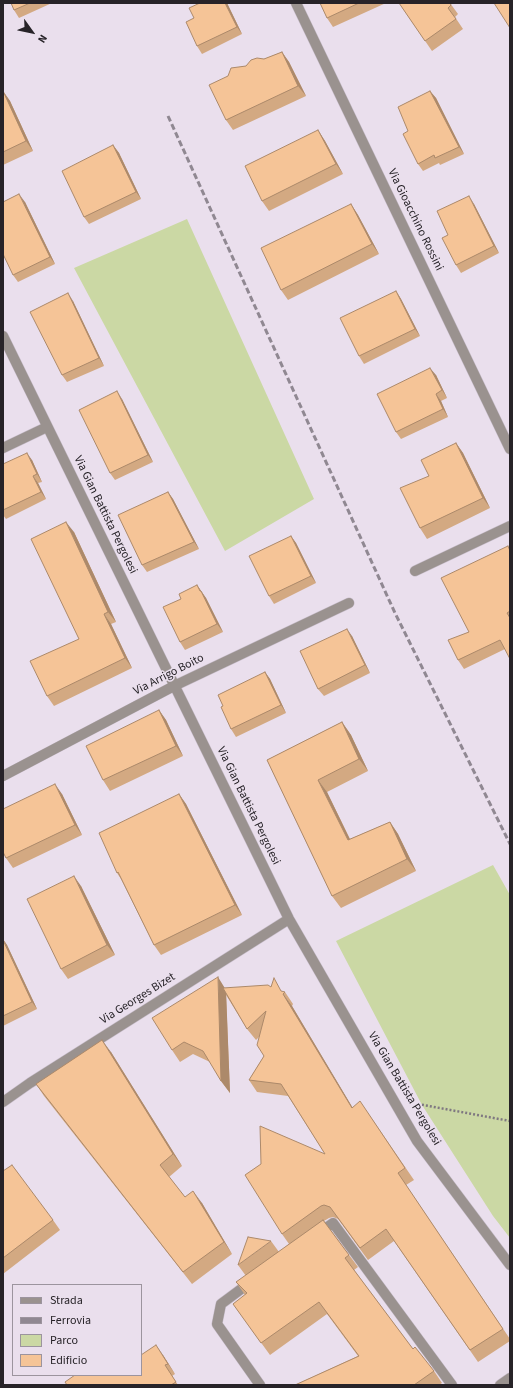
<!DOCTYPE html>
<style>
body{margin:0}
#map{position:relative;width:513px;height:1388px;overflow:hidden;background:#eadfed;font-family:"Source Sans 3",sans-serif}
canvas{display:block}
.frame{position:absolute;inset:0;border:4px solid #272328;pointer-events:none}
.legend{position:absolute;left:12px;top:1284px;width:130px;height:92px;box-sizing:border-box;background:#eadfed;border:1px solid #9c949e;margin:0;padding:5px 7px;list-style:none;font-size:12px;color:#272328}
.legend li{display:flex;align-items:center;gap:8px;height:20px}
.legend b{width:20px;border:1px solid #9c949e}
.north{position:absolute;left:12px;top:12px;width:40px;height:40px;-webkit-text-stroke:3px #eadfed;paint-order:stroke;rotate:123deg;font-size:11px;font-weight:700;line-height:16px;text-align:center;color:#272328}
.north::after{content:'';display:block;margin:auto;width:14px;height:18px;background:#272328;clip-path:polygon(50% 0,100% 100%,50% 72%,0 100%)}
</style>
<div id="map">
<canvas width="513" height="1388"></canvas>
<div class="frame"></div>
<ul class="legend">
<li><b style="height:5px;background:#9a928f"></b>Strada</li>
<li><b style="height:5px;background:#908892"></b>Ferrovia</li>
<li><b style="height:11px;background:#cbd8a4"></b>Parco</li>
<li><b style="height:11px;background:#f5c497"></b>Edificio</li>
</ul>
<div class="north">N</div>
</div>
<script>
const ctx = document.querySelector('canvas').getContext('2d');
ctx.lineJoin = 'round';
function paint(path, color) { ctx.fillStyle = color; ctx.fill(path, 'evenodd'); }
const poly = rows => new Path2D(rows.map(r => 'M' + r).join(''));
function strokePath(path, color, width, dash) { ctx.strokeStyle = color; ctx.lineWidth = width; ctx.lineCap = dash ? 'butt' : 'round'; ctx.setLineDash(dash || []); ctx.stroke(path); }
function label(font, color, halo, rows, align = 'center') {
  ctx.font = font + ' "Source Sans 3",sans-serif'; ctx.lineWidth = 3; ctx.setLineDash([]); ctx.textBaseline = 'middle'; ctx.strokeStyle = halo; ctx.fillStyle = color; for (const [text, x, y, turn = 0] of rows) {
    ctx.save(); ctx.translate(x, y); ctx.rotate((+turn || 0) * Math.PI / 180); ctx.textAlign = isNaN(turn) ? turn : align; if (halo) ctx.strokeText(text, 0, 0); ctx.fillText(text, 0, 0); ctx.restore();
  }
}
const green = poly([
 [187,219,314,499,225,551,74,268],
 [493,865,510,895,510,1238,493,1216,422,1105,336,941]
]);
const path = poly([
 [418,1104,510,1121]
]);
const minor = poly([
 [296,3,510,449],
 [3,336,289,919,417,1141,510,1265],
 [3,448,47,427],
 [415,571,510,526],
 [3,776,174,686,349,603],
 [3,1102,30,1083,289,919],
 [317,1234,333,1223,452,1385],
 [252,1281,221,1304,217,1324,260,1385],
 [500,1385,510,1378]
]);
const rail = poly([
 [168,116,395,613,510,844]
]);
const wall = poly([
 [11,3,52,3,19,18,14,10],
 [200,3,227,3,242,34,202,54,197,46,194,18],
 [320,3,386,3,333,27,327,18],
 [399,3,450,3,458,14,455,17,463,29,432,51],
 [282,52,289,62,306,96,233,130,226,120,228,76,246,66],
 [3,91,10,101,33,151,3,165],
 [430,91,436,98,464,154,440,165,439,163,423,171,418,164,408,131],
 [318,130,325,141,343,174,269,211,262,201],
 [113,145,119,153,141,199,89,224,84,217],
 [25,202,55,264,18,282,13,275],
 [351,204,358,215,379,254,288,300,281,290],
 [474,204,499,253,461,273,456,265,448,235],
 [396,291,401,299,420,336,364,364,359,356],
 [73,301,104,366,67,382,62,375],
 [436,375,447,398,441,401,448,417,401,439,396,432],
 [122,399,153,462,115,480,110,473],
 [456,443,463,453,490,508,427,539,420,528,429,476],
 [32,460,42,482,38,483,46,499,6,519,3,515,3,464],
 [168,492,173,499,199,549,147,572,142,565],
 [74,532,116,622,111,624,132,668,54,706,47,696,79,639],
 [291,536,296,543,316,583,274,604,269,596],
 [508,546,510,549,510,659,505,649,464,669,458,660,469,632],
 [197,585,206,598,223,632,185,650,180,642,181,599],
 [352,636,370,673,324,696,318,689],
 [265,672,270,679,286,713,236,737,231,729,223,706],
 [159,710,166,720,183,756,110,791,103,780],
 [342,722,351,735,368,771,327,792,350,839,390,822,398,834,416,871,341,908,332,896,267,760],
 [62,794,82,835,13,868,6,858],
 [179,794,186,804,242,915,161,955,154,945,121,879,117,873],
 [81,886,115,955,68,979,61,969],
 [3,939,7,945,37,1009,3,1026],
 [225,988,283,992,285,992,293,1004,292,1006,352,1107,368,1113,414,1180,406,1185,510,1339,510,1341,478,1362,394,1241,368,1260,338,1219,333,1217,329,1218,324,1221,358,1267,354,1270,413,1349,434,1371,442,1383,439,1385,295,1385,358,1356,327,1314,270,1355,233,1304,245,1295,236,1282,246,1276,238,1265,271,1241,279,1252,289,1244,282,1234,325,1154,288,1096,257,1092,249,1080,264,1056,259,1037,256,1040,247,1029,226,995,230,1093,221,1081,210,1062,193,1054,180,1062,172,1050],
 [111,1052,182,1166,169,1177,185,1197,202,1203,232,1254,192,1284,44,1096,36,1084],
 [3,1171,53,1220,60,1230,3,1274],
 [163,1355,175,1374,172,1376,178,1385,67,1385,141,1375]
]);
const shadedWall = poly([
 [225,3,227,3,242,34,237,27],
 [282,52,289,62,306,96,298,86],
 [3,91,10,101,33,151,26,141],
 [430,91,436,98,464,154,459,147],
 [318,130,325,141,343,174,336,164],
 [113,145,119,153,141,199,136,192],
 [19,194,25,202,55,264,50,257],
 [469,196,474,204,499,253,494,246],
 [351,204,358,215,379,254,372,244],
 [396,291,401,299,420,336,415,329],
 [68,293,73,301,104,366,99,358],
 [430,368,436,375,447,398,442,390],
 [117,391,122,399,153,462,148,455],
 [436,394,441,401,448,417,443,409],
 [456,443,463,453,490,508,483,498],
 [27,453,32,460,42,482,37,474],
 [33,476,38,483,46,499,41,492],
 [168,492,173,499,199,549,194,542],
 [66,522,74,532,116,622,108,612],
 [291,536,296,543,316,583,311,576],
 [197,585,206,598,223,632,217,624],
 [104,614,111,624,132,668,125,658],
 [347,629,352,636,370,673,365,665],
 [265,672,270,679,286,713,281,705],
 [159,710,166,720,183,756,176,746],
 [342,722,351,735,368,771,359,759],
 [318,780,327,792,356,852,348,840],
 [55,784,62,794,82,835,75,825],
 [179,794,186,804,242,915,235,905],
 [390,822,398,834,416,871,407,859],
 [74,876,81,886,115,955,107,945],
 [3,939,7,945,37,1009,32,1002],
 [218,977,226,990,230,1093,221,1081],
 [283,994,292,1006,360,1120,352,1108],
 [102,1040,111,1052,182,1166,173,1154],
 [193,1191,202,1203,232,1254,224,1242],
 [156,1345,163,1355,175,1374,168,1364]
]);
const building = poly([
 [11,3,30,3,14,10,11,3],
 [200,3,225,3,237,27,197,46,186,22,194,18,189,8,200,3],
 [320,3,359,3,327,18,320,3],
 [399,3,450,3,451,5,448,8,456,19,425,41,399,3],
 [494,3,510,3,510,28,494,3],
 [282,52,298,86,226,120,209,85,228,76,231,68,246,66,251,60,257,58,264,59,282,52],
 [3,91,26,141,3,152,3,91],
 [430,91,459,147,435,158,434,155,418,164,403,134,408,131,398,107,430,91],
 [318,130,336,164,262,201,245,166,318,130],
 [113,145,136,192,84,217,62,171,113,145],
 [19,194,50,257,13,275,3,254,3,202,19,194],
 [469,196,494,246,456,265,442,238,448,235,437,211,469,196],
 [351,204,372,244,281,290,261,248,351,204],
 [396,291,415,329,359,356,340,318,396,291],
 [68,293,99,358,62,375,30,312,68,293],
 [430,368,442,390,436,394,443,409,396,432,377,394,430,368],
 [117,391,148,455,110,473,79,410,117,391],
 [456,443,483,498,420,528,400,488,429,476,421,460,456,443],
 [27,453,37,474,33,476,41,492,3,510,3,464,27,453],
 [168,492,194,542,142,565,118,515,168,492],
 [66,522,108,612,104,614,125,658,47,696,30,661,79,639,31,539,66,522],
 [291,536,311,576,269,596,249,556,291,536],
 [508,546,510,551,510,611,507,613,510,618,510,659,500,640,458,660,448,640,469,632,441,578,508,546],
 [197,585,200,591,201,591,217,624,180,642,163,607,181,599,179,594,197,585],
 [347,629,365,665,318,689,300,651,347,629],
 [265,672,281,705,231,729,221,707,223,706,218,695,265,672],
 [159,710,176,746,103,780,86,746,159,710],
 [342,722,359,759,318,780,348,840,390,822,407,859,332,896,267,760,342,722],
 [55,784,75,825,6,858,3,852,3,809,55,784],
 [179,794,235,905,154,945,118,872,117,873,99,833,179,794],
 [74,876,107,945,61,969,27,899,74,876],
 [3,940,32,1002,3,1016,3,940],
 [218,977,221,1081,203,1051,184,1042,172,1050,152,1018,218,977],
 [274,978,281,991,285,992,283,994,352,1108,360,1101,405,1168,398,1173,503,1329,470,1350,386,1229,360,1248,330,1207,324,1205,321,1206,282,1234,245,1175,261,1164,260,1126,325,1154,281,1084,249,1080,264,1056,257,1045,266,1011,247,1029,223,988,268,985,271,987,274,978],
 [102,1040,173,1154,160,1165,185,1197,193,1191,224,1242,183,1272,36,1084,102,1040],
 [12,1165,53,1220,3,1258,3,1171,12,1165],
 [323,1220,349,1255,345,1258,413,1349,415,1347,434,1371,414,1385,295,1385,359,1356,319,1302,261,1343,233,1304,247,1293,236,1282,323,1220],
 [248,1237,271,1241,238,1265,248,1237],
 [156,1345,168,1364,165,1365,176,1382,171,1385,67,1385,65,1382,75,1375,141,1375,141,1355,156,1345]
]);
const streetNames = [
 ["Via Gioacchino Rossini",415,220,64],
 ["Via Gian Battista Pergolesi",105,515,64],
 ["Via Arrigo Boito",169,675,-27],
 ["Via Gian Battista Pergolesi",248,806,64],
 ["Via Georges Bizet",138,999,-32],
 ["Via Gian Battista Pergolesi",404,1089,59]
];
paint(green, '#cbd8a4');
strokePath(minor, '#c7bdca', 11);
strokePath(path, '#7f7881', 2.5, [2, 2]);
strokePath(minor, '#9a928f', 10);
strokePath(rail, '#908892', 3, [6, 3]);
paint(wall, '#d3a982');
paint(shadedWall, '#ac896a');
paint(building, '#f5c497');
strokePath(building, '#ac896a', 1);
label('12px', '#272328', '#eadfed', streetNames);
</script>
